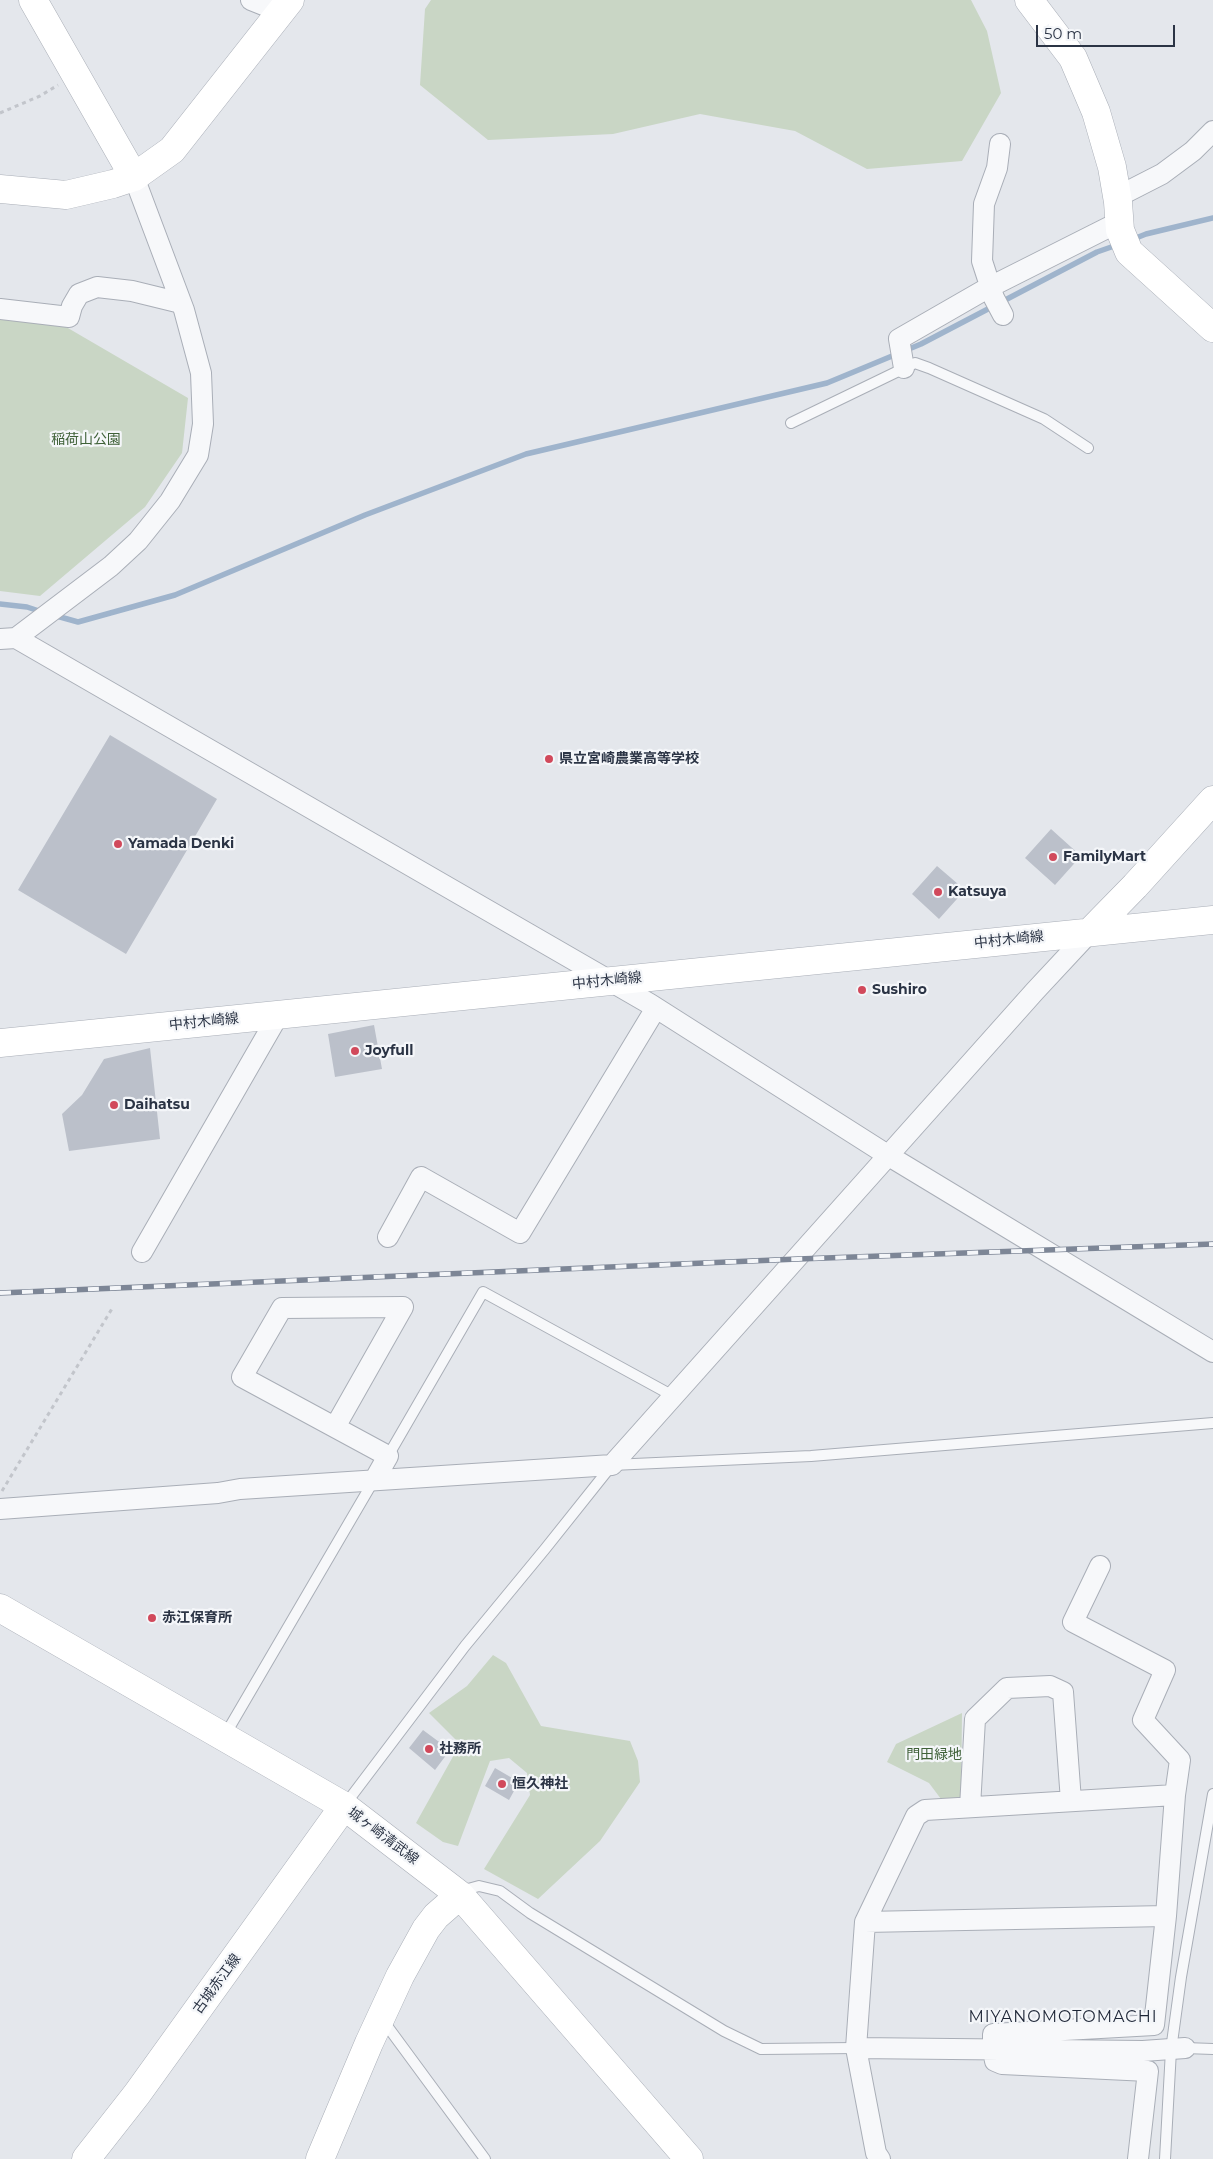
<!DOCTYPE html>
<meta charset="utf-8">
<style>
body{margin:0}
#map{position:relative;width:1213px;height:2159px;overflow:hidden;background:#e4e7ec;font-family:Montserrat,sans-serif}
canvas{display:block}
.scale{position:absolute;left:1036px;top:25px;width:139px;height:22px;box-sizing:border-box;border:2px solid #2b3445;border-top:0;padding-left:6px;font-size:15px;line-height:18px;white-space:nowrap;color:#2b3445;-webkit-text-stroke:4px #f4f6f9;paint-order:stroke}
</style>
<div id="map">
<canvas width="1213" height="2159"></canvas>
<div class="scale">50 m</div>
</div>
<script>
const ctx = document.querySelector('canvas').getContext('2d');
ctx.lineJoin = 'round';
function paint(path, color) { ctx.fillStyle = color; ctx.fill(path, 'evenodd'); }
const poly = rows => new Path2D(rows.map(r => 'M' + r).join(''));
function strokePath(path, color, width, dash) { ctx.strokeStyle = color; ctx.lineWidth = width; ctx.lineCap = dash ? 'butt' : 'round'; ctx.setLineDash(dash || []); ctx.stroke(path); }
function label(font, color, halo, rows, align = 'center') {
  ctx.font = font + ' Montserrat,"Noto Sans JP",sans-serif'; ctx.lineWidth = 4.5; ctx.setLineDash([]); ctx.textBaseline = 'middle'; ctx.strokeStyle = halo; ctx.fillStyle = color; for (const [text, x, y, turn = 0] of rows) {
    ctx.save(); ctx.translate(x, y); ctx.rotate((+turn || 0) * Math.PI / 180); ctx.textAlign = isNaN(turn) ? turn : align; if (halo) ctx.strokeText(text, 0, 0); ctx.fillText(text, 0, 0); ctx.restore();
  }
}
const green = poly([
 [431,0,971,0,987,31,1001,93,962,161,867,169,795,131,700,114,613,134,488,140,420,85,425,9],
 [0,317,61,324,188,398,182,453,145,507,40,596,0,591],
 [493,1655,506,1663,541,1726,630,1741,638,1761,640,1782,600,1841,538,1899,484,1869,530,1795,527,1773,509,1758,490,1761,458,1846,443,1842,416,1823,460,1744,429,1713,467,1686],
 [962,1713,961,1798,941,1799,929,1783,887,1762,896,1744]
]);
const stream = poly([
 [1131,240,1146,234,1213,218],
 [0,604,27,607,42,612],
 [53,615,78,622,175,595,365,515,526,454,827,383,921,344,1097,252,1117,245]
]);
const building = poly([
 [110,735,217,799,126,954,18,890],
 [1051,829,1081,856,1055,885,1025,858],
 [937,866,965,890,939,919,912,894],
 [374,1025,382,1069,335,1077,328,1034],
 [150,1048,160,1139,69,1151,62,1114,82,1095,104,1059],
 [423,1730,450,1750,435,1770,409,1748],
 [495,1768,519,1782,509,1800,485,1786]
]);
const path = poly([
 [0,113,40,96,58,85],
 [2,1491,113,1307]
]);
const lane = poly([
 [791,423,915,363,929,368,1044,419,1088,448],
 [388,1456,483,1292,675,1397],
 [225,1735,374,1480],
 [344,1806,465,1646,545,1549,612,1465,811,1456,1213,1423],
 [461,1895,468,1889,479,1886,500,1891,530,1913,724,2031,761,2049,856,2048],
 [382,2019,485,2159],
 [1185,2048,1213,2049],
 [1165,2159,1171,2050,1181,1977,1213,1794]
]);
const street = poly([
 [251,0,281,12],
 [1000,144,997,168,984,204,982,261,994,298,1003,315],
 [1117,197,1162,174,1193,151,1213,131],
 [0,309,69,317,72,306,79,294,97,287,132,291,181,303],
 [904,368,899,339,986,289,1119,222],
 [16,638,650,1004,889,1156,1213,1352],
 [0,639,16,638,111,566,138,541,170,501,198,455,203,424,201,373,184,310,134,177],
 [388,1237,421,1177,520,1233,656,1008],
 [142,1252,279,1014],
 [335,1427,403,1307,282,1308,242,1377,388,1456,375,1479],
 [0,1509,218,1493,240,1489,612,1465,1035,991,1090,932],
 [1100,1566,1073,1622,1165,1670,1143,1720,1180,1760,1175,1795,1166,1916,1154,2025,993,2034,993,2050,995,2061,1002,2064,1148,2071,1138,2159],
 [970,1807,975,1719,1007,1688,1050,1686,1063,1692,1071,1801],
 [865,1922,1166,1916],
 [856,2048,1143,2051,1185,2048],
 [880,2159,876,2153,856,2048,865,1922,916,1816,925,1810,1175,1795]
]);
const secondary = poly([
 [33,0,134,177],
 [1029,0,1073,58,1096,112,1112,167,1118,202,1120,230,1129,252,1213,328],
 [0,189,66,195,113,184,134,177,172,150,290,0],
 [1090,932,1135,886,1213,800],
 [0,1043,1213,920],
 [0,1608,344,1806,460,1895,689,2159],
 [86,2159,137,2094,344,1806],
 [320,2159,369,2043,400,1976,426,1929,436,1916,460,1895]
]);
const rail = poly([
 [0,1293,798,1259,1213,1244]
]);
const markers = [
 [549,759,5,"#d1495b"],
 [118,844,5,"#d1495b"],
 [1053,857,5,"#d1495b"],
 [938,892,5,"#d1495b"],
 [862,990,5,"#d1495b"],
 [355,1051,5,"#d1495b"],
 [114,1105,5,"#d1495b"],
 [152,1618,5,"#d1495b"],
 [429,1749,5,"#d1495b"],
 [502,1784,5,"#d1495b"]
];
const parkNames = [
 ["稲荷山公園",86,440],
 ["門田緑地",934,1755]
];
const poiNames = [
 ["県立宮崎農業高等学校",559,759],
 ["Yamada Denki",128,844],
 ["FamilyMart",1063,857],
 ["Katsuya",948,892],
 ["Sushiro",872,990],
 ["Joyfull",365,1051],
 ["Daihatsu",124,1105],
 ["赤江保育所",162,1618],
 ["社務所",439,1749],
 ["恒久神社",512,1784]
];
const streetNames = [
 ["中村木崎線",1009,940,-6],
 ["中村木崎線",607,981,-6],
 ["中村木崎線",204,1022,-6],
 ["城ヶ崎清武線",383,1836,37],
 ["古城赤江線",217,1984,-54]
];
const quarterNames = [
 ["MIYANOMOTOMACHI",1063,2017]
];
paint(green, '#c9d6c5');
strokePath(stream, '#9fb4cc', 5.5);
paint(building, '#bbc0ca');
strokePath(lane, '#a9aeb7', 12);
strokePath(street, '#a9aeb7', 22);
strokePath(secondary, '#a9aeb7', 29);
strokePath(path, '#c2c5cb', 3, [4, 4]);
strokePath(lane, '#f7f8fa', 10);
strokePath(street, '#f7f8fa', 20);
strokePath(secondary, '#fff', 28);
strokePath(rail, '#7d8696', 5.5);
strokePath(rail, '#f4f6f9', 4, [11]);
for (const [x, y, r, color] of markers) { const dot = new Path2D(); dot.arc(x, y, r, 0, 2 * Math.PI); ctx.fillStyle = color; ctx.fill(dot); strokePath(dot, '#f4f6f9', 2); }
label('14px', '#3f6138', '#f4f6f9', parkNames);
label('bold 14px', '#2b3445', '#f4f6f9', poiNames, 'left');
label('14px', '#2b3445', '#f4f6f9', streetNames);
ctx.letterSpacing = '1px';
label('16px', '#1d2536', '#f4f6f9', quarterNames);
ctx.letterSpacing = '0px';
</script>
